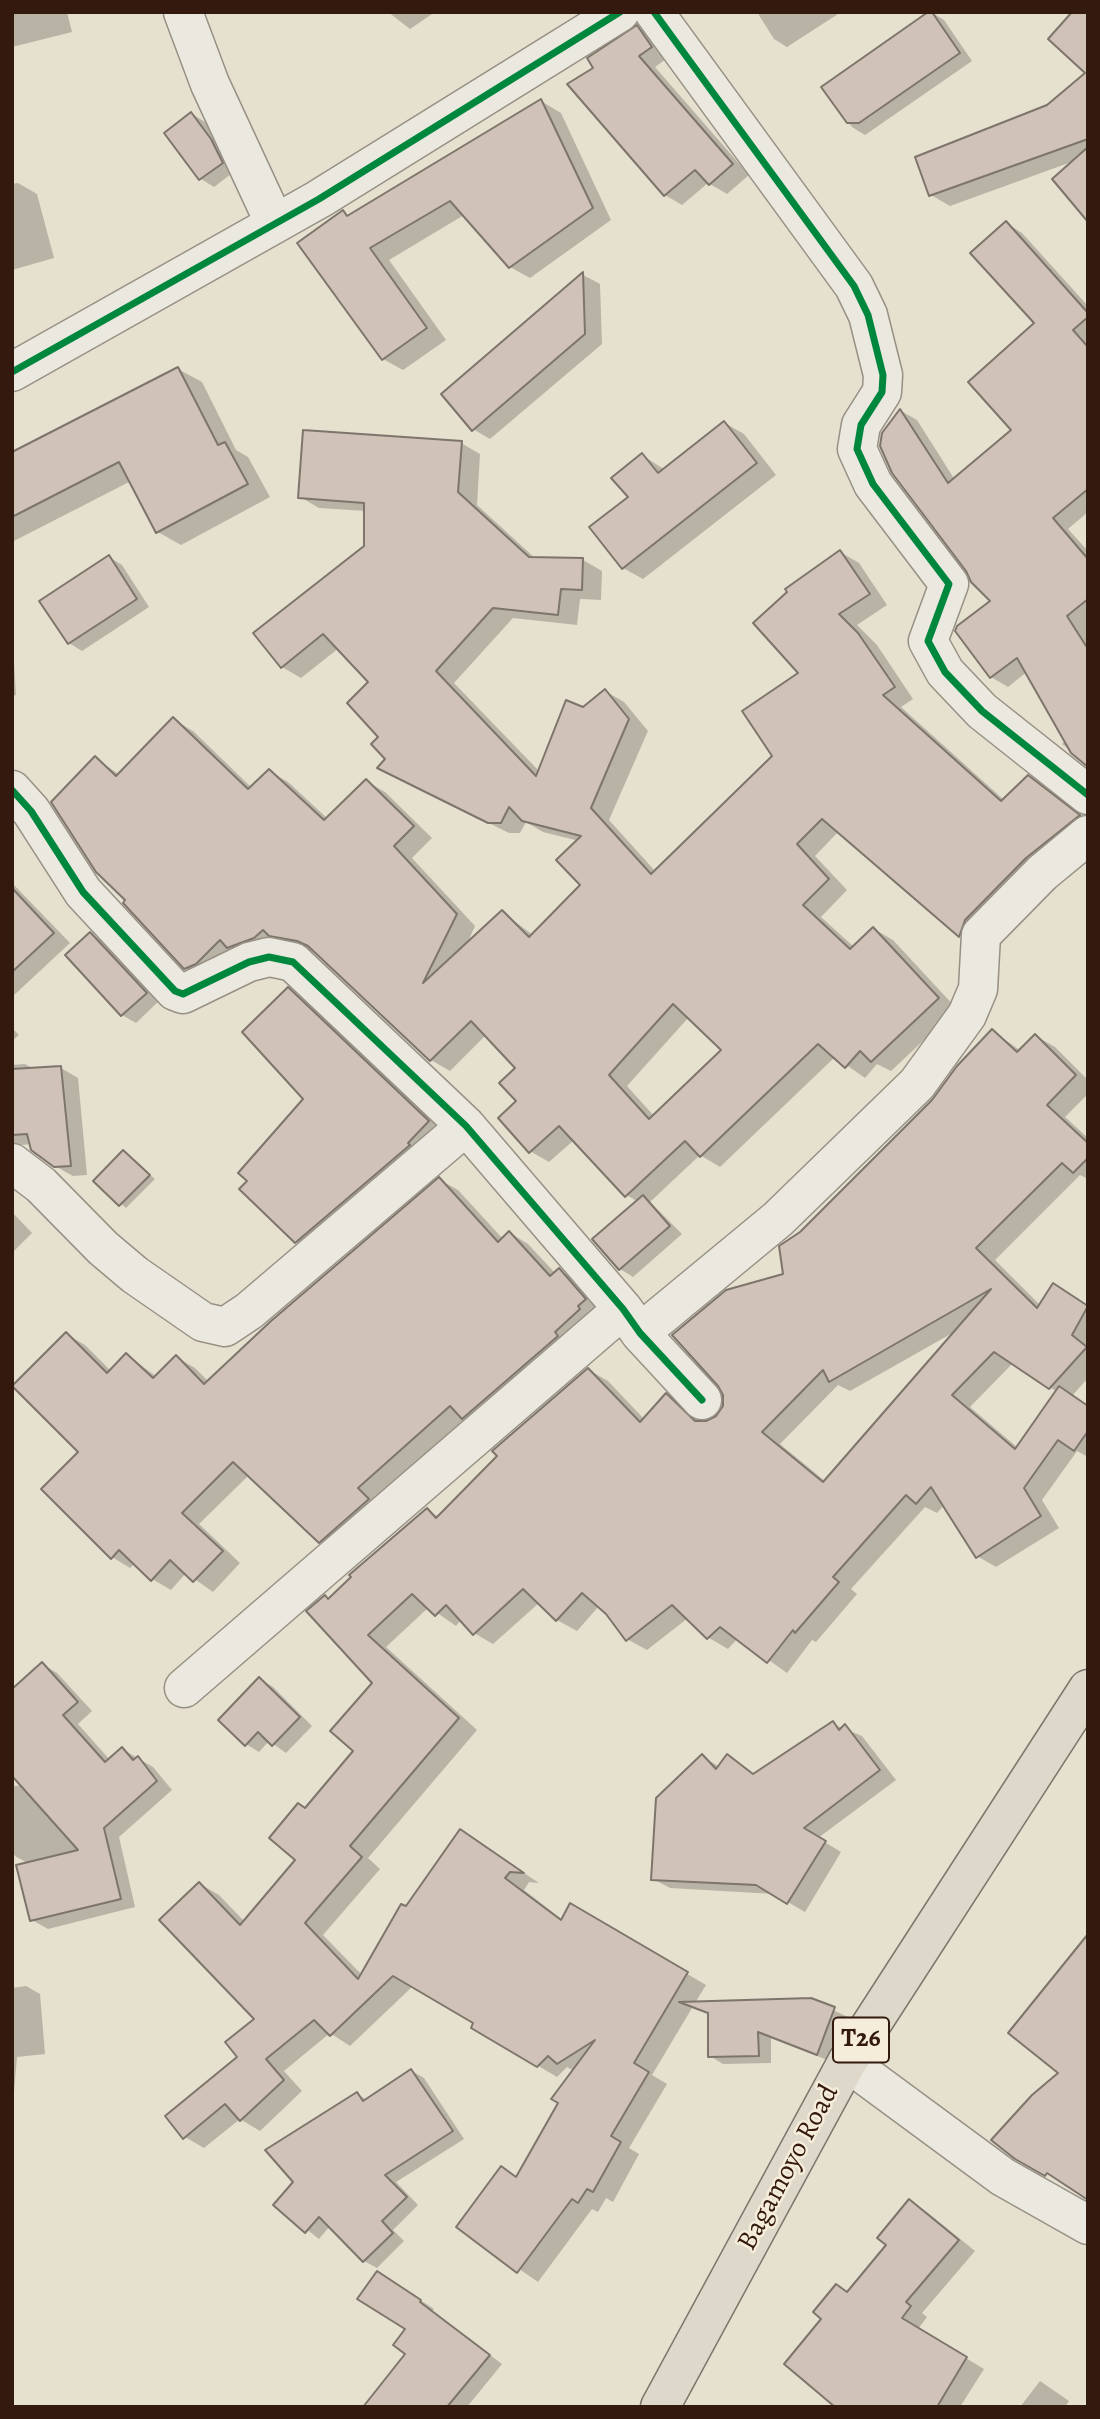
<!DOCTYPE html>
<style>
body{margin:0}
#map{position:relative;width:1100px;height:2419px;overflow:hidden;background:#e6e0cf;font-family:Alegreya,serif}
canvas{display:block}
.frame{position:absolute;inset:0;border:14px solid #33190e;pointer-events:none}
</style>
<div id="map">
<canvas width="1100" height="2419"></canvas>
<div class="frame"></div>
</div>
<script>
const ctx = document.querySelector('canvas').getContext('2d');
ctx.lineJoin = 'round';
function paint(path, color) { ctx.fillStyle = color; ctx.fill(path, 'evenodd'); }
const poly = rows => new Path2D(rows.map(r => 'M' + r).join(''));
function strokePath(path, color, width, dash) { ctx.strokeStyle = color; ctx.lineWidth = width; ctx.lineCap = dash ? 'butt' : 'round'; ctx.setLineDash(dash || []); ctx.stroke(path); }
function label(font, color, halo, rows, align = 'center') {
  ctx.font = font + ' Alegreya,serif'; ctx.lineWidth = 5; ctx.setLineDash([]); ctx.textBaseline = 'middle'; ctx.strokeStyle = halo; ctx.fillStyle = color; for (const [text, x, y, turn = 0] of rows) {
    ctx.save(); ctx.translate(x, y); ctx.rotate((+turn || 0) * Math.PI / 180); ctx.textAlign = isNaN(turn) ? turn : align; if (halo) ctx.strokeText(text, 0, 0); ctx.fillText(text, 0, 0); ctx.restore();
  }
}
const shadow = poly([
 [12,12,67,12,72,32,12,47],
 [388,12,435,12,410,29],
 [757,12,837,12,838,14,787,47,774,39],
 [931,12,944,20,972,61,865,135,852,127,824,87],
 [637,27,654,37,669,57,655,67,749,175,727,194,708,183,682,205,665,195,596,69],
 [1088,74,1088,216,1074,161,950,206,931,195],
 [541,101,561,113,611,220,530,278,510,267,464,215,389,260,446,340,403,370,383,359,343,212,350,216],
 [192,114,205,122,224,148,235,171,214,187,201,179,166,133],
 [18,183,37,194,54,258,12,270,12,184],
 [1006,223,1022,233,1088,306,1088,512,1068,529,1088,551,1088,763,1062,744,1065,741,1028,671,1008,687,991,677,993,601,901,411,917,420,955,480,1013,430,1036,323],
 [583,275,600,284,602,344,490,439,473,429,443,394],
 [178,369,202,382,236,450,248,457,270,497,181,545,158,532,131,481,12,542,12,454],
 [725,423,744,434,776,475,643,579,623,568,630,497,642,455,665,470],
 [461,443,480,454,477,505,536,559,583,560,602,571,601,600,580,599,577,625,513,618,454,683,540,772,583,709,605,691,624,702,648,731,609,820,656,872,774,756,840,552,859,563,887,605,857,625,877,645,913,699,901,707,1004,800,1028,777,1088,819,978,946,960,935,839,831,815,856,847,890,821,917,854,947,874,929,893,940,957,1009,891,1071,877,1064,865,1078,835,1057,720,1167,700,1155,650,1202,682,1234,633,1277,620,1269,638,1202,627,1195,574,1140,549,1162,530,1151,519,1101,518,1068,486,1035,450,1071,431,1060,318,953,290,946,205,979,186,968,128,900,95,758,120,775,174,720,193,731,252,788,269,771,288,782,328,819,366,781,385,792,432,838,412,858,475,926,466,946,502,912,533,935,582,885,579,841,543,832,526,822,520,833,509,833,398,778,381,737,371,682,339,648,301,678,282,667,366,547,366,511,319,508,300,497],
 [689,1017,723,1050,654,1116,627,1086],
 [109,557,122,565,149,607,82,651,69,643],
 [12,631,16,695,12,696],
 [12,883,70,943,12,997],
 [91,934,104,942,159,1001,136,1023,122,1015,68,955],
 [288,989,305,999,444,1131,312,1251,296,1242,305,1099],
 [12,1028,19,1035,12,1041],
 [993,1031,1021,1051,1036,1036,1055,1047,1088,1080,1088,1094,1065,1117,1088,1138,1088,1179,1080,1175,995,1260,1041,1306,1088,1306,1088,1378,1072,1396,1088,1406,1088,1457,1077,1451,1042,1500,1059,1528,996,1567,977,1556,944,1505,937,1513,925,1507,851,1589,857,1594,816,1642,812,1640,787,1673,738,1638,728,1649,709,1638,688,1618,647,1650,627,1639,599,1606,577,1631,557,1620,539,1603,493,1644,474,1633,461,1620,456,1626,429,1607,386,1647,477,1730,368,1858,380,1869,323,1935,362,1975,461,1831,539,1883,529,1882,524,1890,563,1920,571,1906,706,1985,695,2003,811,2000,848,2017,830,2061,771,2038,771,2063,723,2064,710,2056,709,2014,692,2008,652,2075,667,2084,629,2148,639,2154,613,2202,606,2198,598,2212,592,2209,538,2282,459,2227,502,2169,518,2178,574,2071,567,2067,557,2077,473,2027,476,2023,413,1986,350,2046,330,2033,284,2071,302,2091,260,2131,240,2119,204,2148,185,2137,239,2057,256,2019,200,1884,219,1895,245,1922,297,1860,306,1809,355,1751,375,1683,329,1600,427,1510,439,1517,589,1370,608,1381,645,1420,666,1395,685,1406,703,1423,718,1418,785,1276,802,1233,934,1101],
 [956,1331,825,1481,780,1444,838,1385,850,1391],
 [1013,1363,1057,1392,1018,1448,970,1407],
 [398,1969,400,1971,374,1995,378,1987],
 [25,1064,34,1069,61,1068,78,1078,87,1175,73,1176,55,1166,31,1144,12,1146,12,1065],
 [123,1152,155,1179,126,1208,96,1181],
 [440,1180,458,1190,503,1239,510,1233,528,1244,555,1273,559,1270,578,1281,603,1311,482,1428,465,1419,375,1500,338,1552,320,1541,249,1475,199,1524,240,1563,213,1592,186,1573,171,1590,152,1579,135,1563,130,1568,112,1557,80,1452,66,1334,85,1345,111,1371,127,1355,157,1377,176,1357,195,1368,209,1382],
 [12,1212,32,1233,12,1253],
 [42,1664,57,1673,92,1711,78,1724,110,1760,122,1749,153,1767,172,1790,119,1837,135,1907,48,1929,32,1920,31,1865,15,1856,12,1849,12,1786,33,1785],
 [260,1679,273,1687,312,1726,286,1753,269,1741,259,1752,246,1744],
 [833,1724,862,1736,896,1780,818,1838,841,1852,805,1912,774,1894,670,1888,653,1879,702,1756,718,1766,727,1757,755,1775],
 [26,1986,40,1994,45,2054,17,2057,12,2115,12,1988],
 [412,2071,424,2078,464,2139,396,2182,418,2205,393,2230,404,2241,377,2268,364,2261,330,2226,319,2239,276,2205,357,2094,367,2100],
 [910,2202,927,2212,975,2251,922,2313,927,2317,918,2329,984,2369,960,2407,831,2407,848,2293,888,2245],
 [391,2281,434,2309,432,2311,502,2364,467,2407,366,2407,407,2354,408,2329],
 [1040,2381,1069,2401,1065,2407,1020,2407]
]);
const building = poly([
 [928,12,932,12,960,53,859,123,847,123,821,87,928,12],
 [1072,12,1088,12,1088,139,929,196,915,157,1047,105,1085,73,1048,39,1072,12],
 [637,25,652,47,639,56,733,164,709,185,695,170,664,196,567,84,593,68,587,58,637,25],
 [541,99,593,208,509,268,450,201,370,248,427,328,382,360,297,243,343,210,347,216,541,99],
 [191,112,211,139,223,163,199,180,164,133,191,112],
 [1088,147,1088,222,1052,179,1088,147],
 [1006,221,1088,313,1088,317,1073,330,1088,347,1088,489,1053,518,1088,559,1088,599,1067,616,1088,649,1088,767,1071,753,1017,658,990,678,955,631,957,626,990,601,971,582,966,571,892,473,880,446,882,433,900,409,948,483,1011,430,968,382,1034,323,970,253,1006,221],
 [583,272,585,334,472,431,441,394,583,272],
 [178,367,218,445,225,442,248,484,156,533,119,462,12,517,12,452,178,367],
 [724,421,757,463,622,569,589,527,628,497,611,478,642,453,658,473,724,421],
 [303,430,462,441,458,492,529,557,583,558,582,590,561,589,558,615,493,608,436,671,536,776,566,700,583,707,605,689,629,719,591,808,651,874,772,756,742,711,798,673,753,623,787,592,785,589,840,550,870,594,839,614,858,633,895,687,883,695,1001,801,1028,775,1080,815,1026,858,965,920,959,937,822,819,797,844,829,879,803,905,850,949,873,927,939,998,871,1062,860,1051,845,1068,818,1044,700,1157,685,1141,625,1197,559,1126,529,1153,498,1118,516,1101,499,1083,515,1068,471,1021,430,1061,308,946,297,941,269,936,263,930,254,938,227,948,220,940,196,964,184,969,123,903,125,900,96,872,51,802,95,756,116,776,173,717,248,789,269,769,324,820,366,779,414,826,394,846,457,914,423,983,502,910,529,937,580,885,556,860,581,836,522,821,509,807,501,823,488,823,377,768,385,759,371,744,378,737,347,703,368,682,323,634,281,668,253,633,364,546,364,503,298,498,303,430],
 [673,1004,721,1050,649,1119,609,1075,673,1004],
 [109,555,137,599,68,644,39,601,109,555],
 [12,888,54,933,12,972,12,888],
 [90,932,147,993,121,1016,65,955,90,932],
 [288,987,429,1121,408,1143,410,1145,295,1243,239,1189,247,1181,238,1173,303,1099,242,1032,288,987],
 [992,1029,1017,1052,1035,1034,1076,1075,1047,1105,1088,1143,1088,1158,1073,1173,1062,1163,976,1248,1037,1308,1053,1283,1088,1306,1072,1335,1087,1347,1049,1389,994,1352,952,1395,1015,1449,1059,1386,1088,1406,1088,1431,1074,1451,1058,1440,1024,1488,1041,1516,976,1558,931,1487,916,1504,906,1495,833,1577,839,1582,795,1633,793,1630,767,1663,720,1627,707,1639,672,1605,626,1641,606,1614,582,1593,556,1621,523,1589,473,1635,446,1605,435,1616,412,1594,368,1635,459,1718,350,1846,362,1857,305,1923,358,1979,401,1904,406,1906,460,1829,524,1873,510,1872,505,1878,561,1920,570,1903,688,1972,634,2063,649,2072,611,2136,621,2142,593,2192,587,2189,578,2203,572,2199,517,2273,456,2227,501,2166,516,2177,558,2103,551,2099,595,2040,557,2064,548,2056,537,2067,471,2028,473,2023,393,1976,330,2036,314,2020,266,2059,284,2080,240,2121,225,2104,183,2139,165,2116,237,2057,225,2042,254,2019,159,1920,199,1882,240,1925,295,1860,269,1838,298,1803,305,1808,353,1751,330,1731,372,1683,306,1611,325,1595,328,1599,351,1577,349,1575,427,1508,436,1518,497,1456,492,1451,588,1368,640,1422,666,1393,695,1421,706,1421,716,1416,723,1406,723,1395,718,1386,672,1335,726,1290,783,1274,779,1246,800,1232,932,1100,957,1066,992,1029],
 [991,1289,823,1482,762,1432,823,1370,829,1382,991,1289],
 [61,1066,71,1166,54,1167,31,1150,27,1134,12,1135,12,1069,61,1066],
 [123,1150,150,1175,119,1206,93,1181,123,1150],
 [439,1177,498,1242,509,1231,550,1276,559,1268,586,1299,578,1306,580,1309,555,1332,558,1336,462,1419,450,1406,358,1488,369,1499,319,1543,233,1462,182,1513,223,1551,193,1582,170,1560,151,1581,119,1550,111,1559,41,1489,78,1452,12,1386,66,1332,107,1373,126,1353,153,1378,176,1355,204,1384,271,1321,439,1177],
 [643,1195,670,1226,619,1270,592,1239,643,1195],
 [42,1662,78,1702,63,1715,105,1762,122,1747,133,1760,138,1756,157,1781,104,1828,121,1899,30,1921,16,1865,78,1850,12,1776,12,1689,42,1662],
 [259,1677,300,1717,272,1746,258,1732,245,1746,218,1720,259,1677],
 [833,1721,839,1730,845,1724,880,1770,804,1828,826,1841,787,1904,756,1885,651,1880,656,1798,702,1754,716,1769,727,1754,753,1774,833,1721],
 [1088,1934,1088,2200,1047,2173,1045,2176,1015,2159,991,2140,1032,2095,1058,2073,1008,2033,1088,1934],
 [811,1998,835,2007,817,2055,758,2032,759,2056,708,2057,708,2013,679,2002,811,1998],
 [411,2069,453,2131,385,2175,407,2197,382,2221,393,2233,363,2262,319,2217,305,2233,273,2205,293,2182,265,2150,357,2092,363,2101,411,2069],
 [909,2199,959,2240,906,2302,911,2306,902,2318,967,2357,937,2407,835,2407,784,2364,821,2319,813,2312,836,2284,847,2292,886,2245,877,2238,909,2199],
 [377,2271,421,2300,420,2302,490,2355,447,2407,363,2407,405,2354,393,2345,405,2329,357,2299,377,2271]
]);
const minor = poly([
 [183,12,210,84,275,224],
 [654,12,854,286,868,315,883,375,882,392,861,425,857,449,873,484,949,584,928,641,945,672,982,711,1088,795],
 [12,372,319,199,620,12],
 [12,790,31,811,83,892,175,991,183,994,249,962,269,957,293,962,466,1126,623,1309,640,1333,702,1400],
 [12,1163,41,1185,103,1248,135,1275,203,1322,225,1327,249,1311,466,1126],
 [640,1333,778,1219,917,1084,967,1015,978,989,981,935,1042,873,1088,835],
 [184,1688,623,1309],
 [847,2062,1003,2177,1088,2225]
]);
const highway = poly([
 [660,2407,847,2062,1088,1689]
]);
const cycleway = poly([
 [654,12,854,286,868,315,883,375,882,392,861,425,857,449,873,484,949,584,928,641,945,672,982,711,1088,795],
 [12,372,319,199,620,12],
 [12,790,31,811,83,892,175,991,183,994,249,962,269,957,293,962,466,1126,623,1309,640,1333,702,1400]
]);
const shields = [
 [861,2040,56]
];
const shieldNames = [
 ["T26",861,2040]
];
const streetNames = [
 ["Bagamoyo Road",789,2168,-62]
];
paint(shadow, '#0003');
paint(building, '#d0c2b6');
strokePath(building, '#7d756b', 2);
strokePath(minor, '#979085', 41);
strokePath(highway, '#7d756b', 41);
strokePath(minor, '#ebe8df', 38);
strokePath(highway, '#ded8ca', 38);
strokePath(cycleway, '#00873e', 7);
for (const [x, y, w] of shields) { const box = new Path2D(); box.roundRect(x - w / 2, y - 22.5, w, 45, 5); ctx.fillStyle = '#f5edd9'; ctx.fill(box); strokePath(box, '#33190e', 2); }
label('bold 26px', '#33190e', null, shieldNames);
label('28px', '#33190e', '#f5edd9', streetNames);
</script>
